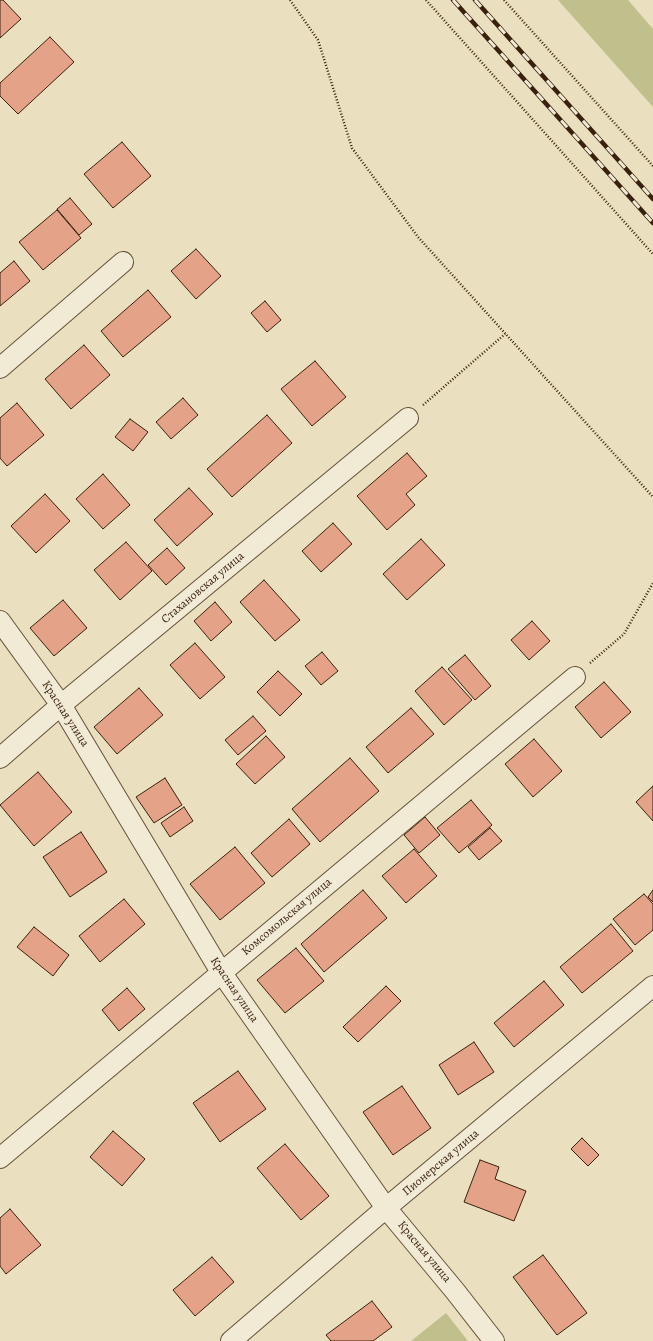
<!DOCTYPE html>
<meta charset="utf-8">
<style>
body{margin:0}
canvas{display:block;background:#eadfbe}
</style>
<canvas width="653" height="1341"></canvas>
<script>
const ctx = document.querySelector('canvas').getContext('2d');
ctx.lineJoin = 'round';
function paint(path, color) { ctx.fillStyle = color; ctx.fill(path, 'evenodd'); }
const poly = rows => new Path2D(rows.map(r => 'M' + r).join(''));
function strokePath(path, color, width, dash) { ctx.strokeStyle = color; ctx.lineWidth = width; ctx.lineCap = dash ? 'butt' : 'round'; ctx.setLineDash(dash || []); ctx.stroke(path); }
function label(font, color, halo, rows, align = 'center') {
  ctx.font = font + ' Alegreya,serif'; ctx.lineWidth = 3.5; ctx.setLineDash([]); ctx.textBaseline = 'middle'; ctx.strokeStyle = halo; ctx.fillStyle = color; for (const [text, x, y, turn = 0] of rows) {
    ctx.save(); ctx.translate(x, y); ctx.rotate((+turn || 0) * Math.PI / 180); ctx.textAlign = isNaN(turn) ? turn : align; if (halo) ctx.strokeText(text, 0, 0); ctx.fillText(text, 0, 0); ctx.restore();
  }
}
const green = poly([
 [558,0,628,0,653,29,653,107],
 [446,1313,468,1341,411,1341]
]);
const building = poly([
 [0,0,3,0,21,19,0,38,0,0],
 [50,37,74,62,18,114,0,96,0,83,50,37],
 [122,142,151,176,113,208,84,174,122,142],
 [70,198,92,224,79,235,57,209,70,198],
 [57,210,81,238,43,270,19,242,57,210],
 [196,249,221,276,196,299,171,271,196,249],
 [14,261,30,281,0,306,0,273,14,261],
 [148,290,171,317,123,357,101,331,148,290],
 [265,301,281,320,267,332,251,313,265,301],
 [84,345,110,375,71,409,45,379,84,345],
 [315,361,346,397,312,426,281,389,315,361],
 [183,398,198,415,171,439,156,422,183,398],
 [17,403,44,435,7,466,0,458,0,418,17,403],
 [267,415,292,443,232,497,207,469,267,415],
 [130,419,148,432,133,451,115,437,130,419],
 [407,453,427,476,406,494,415,505,387,530,357,496,407,453],
 [103,474,130,505,103,529,76,499,103,474],
 [189,488,213,514,177,546,154,520,189,488],
 [45,494,70,521,36,553,11,526,45,494],
 [333,523,352,544,321,572,302,551,333,523],
 [421,539,445,565,407,600,383,574,421,539],
 [126,542,152,571,120,600,94,570,126,542],
 [167,548,185,568,166,585,148,565,167,548],
 [264,580,300,620,275,641,240,602,264,580],
 [63,600,87,628,54,656,30,628,63,600],
 [215,602,232,622,211,641,194,621,215,602],
 [532,621,550,641,529,660,511,640,532,621],
 [195,643,225,677,200,699,170,665,195,643],
 [322,652,338,671,321,685,305,666,322,652],
 [465,655,491,686,475,700,448,669,465,655],
 [442,667,472,700,444,725,415,691,442,667],
 [278,671,302,694,280,716,257,692,278,671],
 [604,682,631,712,601,738,575,707,604,682],
 [139,688,163,715,117,754,94,727,139,688],
 [411,708,434,734,388,773,366,747,411,708],
 [253,716,266,731,238,755,225,740,253,716],
 [266,736,285,757,255,784,236,764,266,736],
 [534,739,562,771,533,797,505,764,534,739],
 [350,758,379,791,320,842,292,809,350,758],
 [38,772,72,812,34,846,0,805,38,772],
 [165,778,182,805,154,823,136,797,165,778],
 [653,786,653,821,636,802,653,786],
 [471,800,492,825,459,853,437,828,471,800],
 [184,807,193,821,170,837,161,823,184,807],
 [425,817,440,835,419,853,404,835,425,817],
 [289,819,310,844,272,877,251,853,289,819],
 [490,828,502,841,479,860,468,847,490,828],
 [81,832,107,872,70,897,43,857,81,832],
 [235,847,265,883,220,920,190,884,235,847],
 [414,849,437,876,406,903,382,876,414,849],
 [363,890,387,918,324,972,301,944,363,890],
 [653,890,653,902,648,897,653,890],
 [644,894,653,904,653,930,635,945,613,919,644,894],
 [124,899,145,924,100,962,79,936,124,899],
 [611,924,633,951,582,993,560,967,611,924],
 [34,927,69,955,53,976,17,947,34,927],
 [296,948,324,981,285,1013,257,980,296,948],
 [544,981,564,1005,514,1047,494,1023,544,981],
 [386,986,401,1001,358,1042,343,1027,386,986],
 [127,988,145,1009,119,1031,102,1010,127,988],
 [474,1042,494,1072,458,1095,439,1065,474,1042],
 [238,1071,266,1109,220,1142,193,1103,238,1071],
 [402,1086,431,1128,393,1155,363,1112,402,1086],
 [113,1131,145,1159,122,1186,90,1157,113,1131],
 [582,1138,599,1155,588,1166,571,1149,582,1138],
 [285,1144,329,1196,301,1220,257,1168,285,1144],
 [480,1160,499,1167,495,1179,526,1191,514,1221,464,1202,480,1160],
 [10,1209,41,1245,6,1274,0,1266,0,1218,10,1209],
 [543,1255,587,1313,557,1335,513,1277,543,1255],
 [212,1257,234,1282,195,1316,173,1290,212,1257],
 [372,1301,392,1327,373,1341,331,1341,326,1335,372,1301]
]);
const path = poly([
 [290,0,318,40,352,148,418,237,653,497],
 [426,0,653,254],
 [504,0,653,166],
 [423,405,505,334],
 [590,663,624,634,653,583]
]);
const minor = poly([
 [0,368,123,262],
 [0,621,61,705,221,972,386,1208,455,1291,494,1341],
 [0,758,61,705,408,418],
 [0,1158,575,677],
 [231,1341,386,1208,653,986]
]);
const rail = poly([
 [453,0,653,223],
 [475,0,653,199]
]);
const streetNames = [
 ["Стахановская улица",203,588,-40],
 ["Красная улица",65,714,57],
 ["Комсомольская улица",287,917,-40],
 ["Красная улица",234,990,56],
 ["Пионерская улица",441,1163,-40],
 ["Красная улица",424,1252,50]
];
paint(green, '#bfc08c');
paint(building, '#e4a288');
strokePath(building, '#39210d', 1);
strokePath(minor, '#655039', 22);
strokePath(path, '#39210d', 2.5, [1, 2]);
strokePath(minor, '#f1ead5', 20);
strokePath(rail, '#39210d', 4.5);
strokePath(rail, '#f1ead5', 3, [9]);
label('12px', '#39210d', '#f1ead5', streetNames);
</script>
